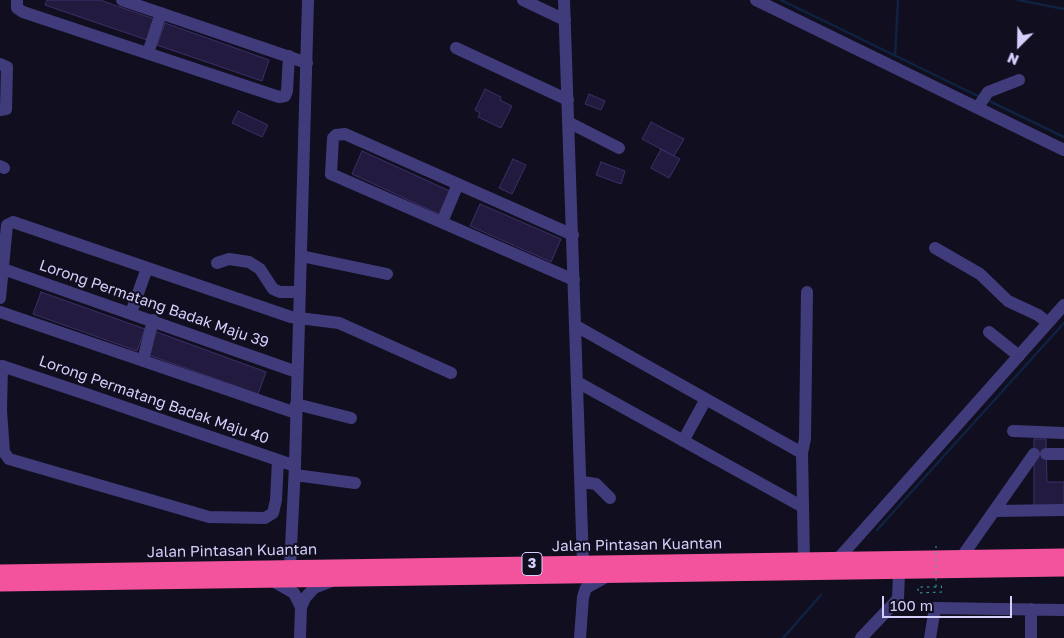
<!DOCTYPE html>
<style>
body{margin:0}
#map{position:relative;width:1064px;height:638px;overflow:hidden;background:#110e1f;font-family:"Golos Text",sans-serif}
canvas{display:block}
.north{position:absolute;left:994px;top:20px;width:50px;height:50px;-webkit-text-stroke:4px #110e1f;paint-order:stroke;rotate:203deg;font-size:14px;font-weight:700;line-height:20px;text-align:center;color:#d5cffc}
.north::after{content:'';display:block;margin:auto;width:18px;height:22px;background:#d5cffc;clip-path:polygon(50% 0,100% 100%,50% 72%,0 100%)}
.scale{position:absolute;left:882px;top:596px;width:130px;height:22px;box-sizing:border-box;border:2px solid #d5cffc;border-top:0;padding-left:6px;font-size:15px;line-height:18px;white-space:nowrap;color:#d5cffc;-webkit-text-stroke:4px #110e1f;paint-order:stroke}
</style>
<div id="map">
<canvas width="1064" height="638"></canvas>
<div class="north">N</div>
<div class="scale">100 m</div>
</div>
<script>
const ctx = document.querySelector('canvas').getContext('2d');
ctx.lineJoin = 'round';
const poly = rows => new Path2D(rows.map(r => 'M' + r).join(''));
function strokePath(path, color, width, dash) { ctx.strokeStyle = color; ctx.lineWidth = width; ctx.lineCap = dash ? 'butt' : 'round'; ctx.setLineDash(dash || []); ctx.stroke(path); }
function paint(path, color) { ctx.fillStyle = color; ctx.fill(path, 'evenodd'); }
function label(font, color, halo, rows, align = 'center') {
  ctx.font = font + ' "Golos Text",sans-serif'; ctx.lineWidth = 4; ctx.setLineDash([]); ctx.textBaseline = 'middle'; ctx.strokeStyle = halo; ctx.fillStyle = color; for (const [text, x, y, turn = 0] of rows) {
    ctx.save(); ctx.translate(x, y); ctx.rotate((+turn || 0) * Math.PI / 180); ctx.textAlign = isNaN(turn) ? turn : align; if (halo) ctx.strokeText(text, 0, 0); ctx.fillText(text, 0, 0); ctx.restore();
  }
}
const stream = poly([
 [781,0,980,97],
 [1018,0,1064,9],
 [895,56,898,0],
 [987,100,1064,137],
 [877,530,1064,323],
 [783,638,821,595]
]);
const building = poly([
 [47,0,100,0,157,20,150,41,45,5,47,0],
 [165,23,269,60,262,81,157,45,165,23],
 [485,89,501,97,500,100,512,106,501,128,478,117,480,113,475,110,485,89],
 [589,94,605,101,601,110,585,104,589,94],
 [238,111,268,125,262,137,232,123,238,111],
 [651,122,684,139,674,156,642,139,651,122],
 [661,149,680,159,669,178,651,168,661,149],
 [362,151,452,192,441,215,352,174,362,151],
 [513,159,526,165,512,194,499,188,513,159],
 [601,162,625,171,621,184,596,175,601,162],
 [480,204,561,239,551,262,470,226,480,204],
 [41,292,145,329,137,351,33,314,41,292],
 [154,331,266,372,258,394,146,354,154,331],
 [1034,439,1046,439,1047,482,1064,482,1064,508,1034,508,1034,439]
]);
const path = poly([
 [936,587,918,587,918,593,942,592,941,583]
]);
const minor = poly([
 [17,0,17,8,23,12,279,97,285,96,287,91,289,56],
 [122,0,307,63],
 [523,0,565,20],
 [564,0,583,563],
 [756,0,1064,150],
 [456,48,568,100],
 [148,53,161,13],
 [0,64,7,67,6,109,0,110],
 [978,107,988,92,1019,80],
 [568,122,619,148],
 [0,166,4,168],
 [442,222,458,184],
 [573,235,345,134,336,135,333,138,331,174,574,280],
 [935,248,980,274,1008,301,1038,315,1048,323],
 [301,256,387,274],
 [217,263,229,259,249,262,260,269,273,289,280,292,299,292],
 [0,268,297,372],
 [0,298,7,225,13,222,291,317,339,323,451,373],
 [0,312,296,413],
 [131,313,147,268],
 [576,326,802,453],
 [989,332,1019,356],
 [143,360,153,320],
 [579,383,803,507],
 [296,404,351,418],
 [1013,431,1064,433],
 [683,441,706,399],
 [1046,454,1064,454],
 [278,460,276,500,273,513,265,518,209,517,9,459,4,452,1,411,2,366,89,395,199,433,278,460,295,466],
 [295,475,355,483],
 [582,482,596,484,610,498],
 [995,511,1064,510],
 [961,558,1034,454],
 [804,560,802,453,805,439,807,292],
 [837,560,1064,305],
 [290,567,295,466,308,0],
 [273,581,294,593,301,607],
 [300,638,301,607,305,598,314,588,332,581],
 [580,638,583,597,586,588,606,577],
 [861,638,898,599,899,572],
 [930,638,935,608,1064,610],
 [1031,638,1031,609]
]);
const highway = poly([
 [0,572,1064,556],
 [0,584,1064,569]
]);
const pathBridge = poly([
 [936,587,936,546]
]);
const shields = [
 [532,564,20]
];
const shieldNames = [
 ["3",532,564]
];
const streetNames = [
 ["Lorong Permatang Badak Maju 39",154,304,19],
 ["Lorong Permatang Badak Maju 40",154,400,19],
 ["Jalan Pintasan Kuantan",637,545,-1],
 ["Jalan Pintasan Kuantan",232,551,-1]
];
strokePath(stream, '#102241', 2.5);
paint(building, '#231b3f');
strokePath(building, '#3c2f69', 1);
strokePath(path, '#36a9a4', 1, [2.5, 4]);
strokePath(minor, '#403c7b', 12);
strokePath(highway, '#f3539c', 15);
strokePath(pathBridge, '#36a9a4', 1, [2.5, 4]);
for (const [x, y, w] of shields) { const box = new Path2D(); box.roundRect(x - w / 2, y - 11.5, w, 23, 4); ctx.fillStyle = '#110e1f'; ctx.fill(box); strokePath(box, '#d5cffc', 1); }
label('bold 14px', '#d5cffc', null, shieldNames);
label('15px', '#d5cffc', '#110e1f', streetNames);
</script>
